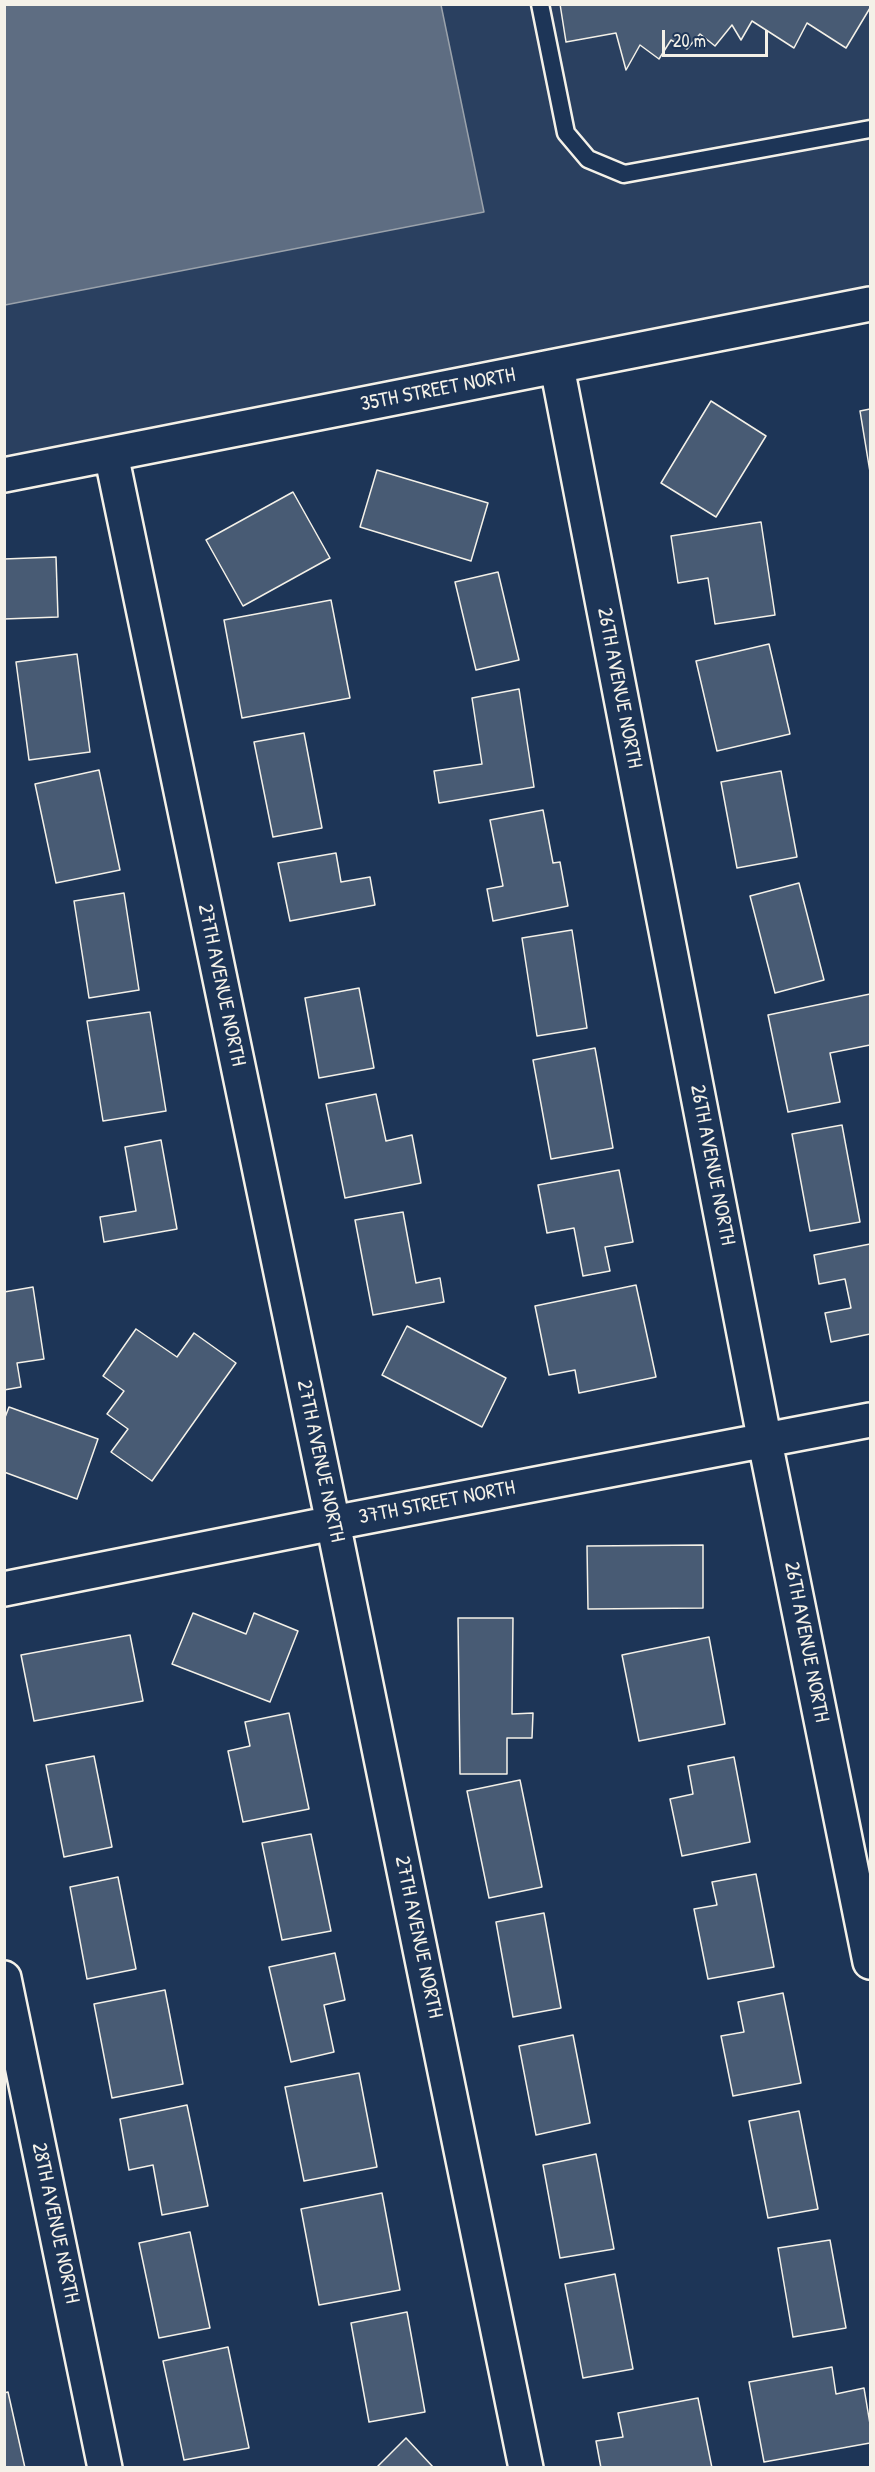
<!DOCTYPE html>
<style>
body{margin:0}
#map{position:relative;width:875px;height:2472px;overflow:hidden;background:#1d3557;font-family:"Patrick Hand",sans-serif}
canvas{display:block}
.frame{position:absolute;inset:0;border:6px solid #f4f1e8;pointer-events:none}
.scale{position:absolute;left:662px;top:30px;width:106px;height:27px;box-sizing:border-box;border:3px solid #f4f1e8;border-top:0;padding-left:8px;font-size:18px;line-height:21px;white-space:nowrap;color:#f4f1e8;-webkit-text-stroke:4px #1d3557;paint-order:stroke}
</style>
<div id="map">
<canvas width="875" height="2472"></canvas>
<div class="frame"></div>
<div class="scale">20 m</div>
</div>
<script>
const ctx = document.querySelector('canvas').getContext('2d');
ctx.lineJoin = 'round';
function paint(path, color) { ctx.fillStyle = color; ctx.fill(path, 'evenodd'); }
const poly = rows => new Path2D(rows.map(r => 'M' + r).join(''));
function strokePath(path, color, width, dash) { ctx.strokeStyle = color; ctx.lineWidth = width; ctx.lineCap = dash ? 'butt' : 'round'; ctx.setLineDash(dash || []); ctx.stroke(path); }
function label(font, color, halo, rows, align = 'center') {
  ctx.font = font + ' "Patrick Hand",sans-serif'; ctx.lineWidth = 4.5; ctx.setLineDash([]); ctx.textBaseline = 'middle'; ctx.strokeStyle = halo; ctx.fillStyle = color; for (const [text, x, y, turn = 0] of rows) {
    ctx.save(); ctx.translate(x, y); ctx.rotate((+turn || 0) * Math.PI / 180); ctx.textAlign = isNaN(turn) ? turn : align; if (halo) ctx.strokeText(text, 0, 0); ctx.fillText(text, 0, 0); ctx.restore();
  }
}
const built = poly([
 [441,5,870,5,870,285,5,456,5,305,484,212]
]);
const water = poly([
 [5,4,441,5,484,212,5,305,5,4]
]);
const building = poly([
 [560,4,870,4,870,8,846,48,807,23,794,48,752,21,741,40,732,25,715,46,700,34,687,49,671,40,659,59,640,45,626,70,616,33,566,42,560,4],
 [711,401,766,436,716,517,661,483,711,401],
 [870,409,870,472,860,411,870,409],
 [377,470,488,503,471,561,360,527,377,470],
 [293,492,330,558,243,606,206,540,293,492],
 [761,522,775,615,715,624,708,578,678,583,671,536,761,522],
 [56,557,58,617,4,619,4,559,56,557],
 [498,572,519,660,476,670,455,582,498,572],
 [331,600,350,698,242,718,224,620,331,600],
 [769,644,790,734,717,751,696,661,769,644],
 [77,654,90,752,29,760,16,662,77,654],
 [519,689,534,787,439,803,434,771,482,764,472,698,519,689],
 [304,733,322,828,273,837,254,742,304,733],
 [99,770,120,870,56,883,35,784,99,770],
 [781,771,797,857,737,868,721,782,781,771],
 [543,810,553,863,560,862,568,906,493,921,487,889,503,886,490,820,543,810],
 [336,853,341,882,370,877,375,905,290,921,278,863,336,853],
 [799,883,824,980,775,993,750,896,799,883],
 [124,893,139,990,89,998,74,901,124,893],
 [572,930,587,1028,537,1036,522,938,572,930],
 [359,988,374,1068,319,1078,305,998,359,988],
 [870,994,870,1045,830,1053,840,1102,788,1112,768,1015,870,994],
 [150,1012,166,1111,103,1121,87,1021,150,1012],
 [595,1048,613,1148,551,1159,533,1060,595,1048],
 [376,1094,386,1141,412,1135,421,1183,345,1198,326,1104,376,1094],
 [842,1125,860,1222,810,1231,792,1134,842,1125],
 [161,1140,177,1229,104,1242,100,1217,136,1211,125,1147,161,1140],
 [619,1170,633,1242,605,1247,610,1271,583,1276,574,1228,547,1233,538,1185,619,1170],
 [403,1212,416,1283,440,1278,444,1302,373,1315,355,1220,403,1212],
 [870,1244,870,1334,831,1342,825,1313,851,1308,845,1279,819,1284,814,1255,870,1244],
 [636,1285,656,1377,579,1393,575,1370,549,1375,535,1306,636,1285],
 [33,1287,44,1359,17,1363,21,1387,4,1390,4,1292,33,1287],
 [407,1326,506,1378,482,1427,382,1375,407,1326],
 [136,1329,177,1357,194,1333,236,1363,152,1481,111,1452,128,1429,107,1414,124,1391,103,1376,136,1329],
 [9,1407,98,1439,77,1499,4,1472,4,1420,9,1407],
 [703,1545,703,1608,588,1609,587,1546,703,1545],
 [193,1613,246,1634,254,1613,298,1631,270,1702,172,1664,193,1613],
 [458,1618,513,1618,512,1714,533,1713,532,1738,507,1738,507,1774,460,1774,458,1618],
 [130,1635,143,1701,34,1721,21,1655,130,1635],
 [709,1637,725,1724,639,1741,622,1655,709,1637],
 [289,1713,309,1809,243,1822,228,1751,250,1746,245,1722,289,1713],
 [94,1756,112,1847,64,1857,46,1765,94,1756],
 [734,1757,750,1842,682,1856,670,1799,693,1794,688,1766,734,1757],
 [520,1780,542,1887,489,1898,467,1791,520,1780],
 [311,1834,331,1931,282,1940,262,1843,311,1834],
 [756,1874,774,1967,708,1979,694,1909,717,1905,712,1882,756,1874],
 [118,1877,136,1969,87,1979,70,1887,118,1877],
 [544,1913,561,2008,513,2017,496,1922,544,1913],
 [335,1953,345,2000,324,2005,334,2052,291,2062,269,1967,335,1953],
 [165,1990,183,2084,112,2098,94,2004,165,1990],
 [783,1993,801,2083,733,2096,721,2036,744,2032,738,2002,783,1993],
 [573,2035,590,2123,536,2135,519,2046,573,2035],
 [359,2073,377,2167,304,2181,285,2087,359,2073],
 [187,2105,208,2206,162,2215,153,2165,129,2170,120,2119,187,2105],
 [799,2111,818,2209,768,2218,749,2121,799,2111],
 [596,2154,614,2249,560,2258,543,2165,596,2154],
 [382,2193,400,2290,319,2305,301,2209,382,2193],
 [190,2232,210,2328,159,2338,139,2243,190,2232],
 [830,2240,846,2328,793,2337,778,2248,830,2240],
 [615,2274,633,2369,583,2378,565,2284,615,2274],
 [407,2312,425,2412,369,2422,351,2323,407,2312],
 [228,2347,249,2448,184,2460,163,2361,228,2347],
 [832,2367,836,2394,864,2388,870,2424,870,2443,764,2462,749,2382,832,2367],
 [8,2392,25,2468,4,2468,4,2393,8,2392],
 [698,2398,712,2468,601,2468,596,2441,623,2437,618,2413,698,2398],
 [406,2438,434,2468,376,2468,406,2438]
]);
const service = poly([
 [540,4,566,133,588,159,624,174,870,129]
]);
const minor = poly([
 [557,367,765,1442,870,1962],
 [111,454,333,1523,526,2468],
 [4,475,870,304],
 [4,1589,333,1523,870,1420],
 [4,1978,105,2468]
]);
const streetNames = [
 ["35TH STREET NORTH",438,390,-11],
 ["26TH AVENUE NORTH",619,688,79],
 ["27TH AVENUE NORTH",221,985,78],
 ["26TH AVENUE NORTH",712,1165,79],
 ["27TH AVENUE NORTH",320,1461,78],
 ["37TH STREET NORTH",437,1503,-11],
 ["26TH AVENUE NORTH",806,1642,79],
 ["27TH AVENUE NORTH",418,1937,78],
 ["28TH AVENUE NORTH",55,2223,78]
];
paint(built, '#2a4060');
paint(water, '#5e6d82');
strokePath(water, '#9aa2ab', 1.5);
paint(building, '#485b74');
strokePath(building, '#f4f1e8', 1.5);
strokePath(service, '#f4f1e8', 21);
strokePath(minor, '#f4f1e8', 38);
strokePath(service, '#1d3557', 16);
strokePath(minor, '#1d3557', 33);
label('21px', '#f4f1e8', '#1d3557', streetNames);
</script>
